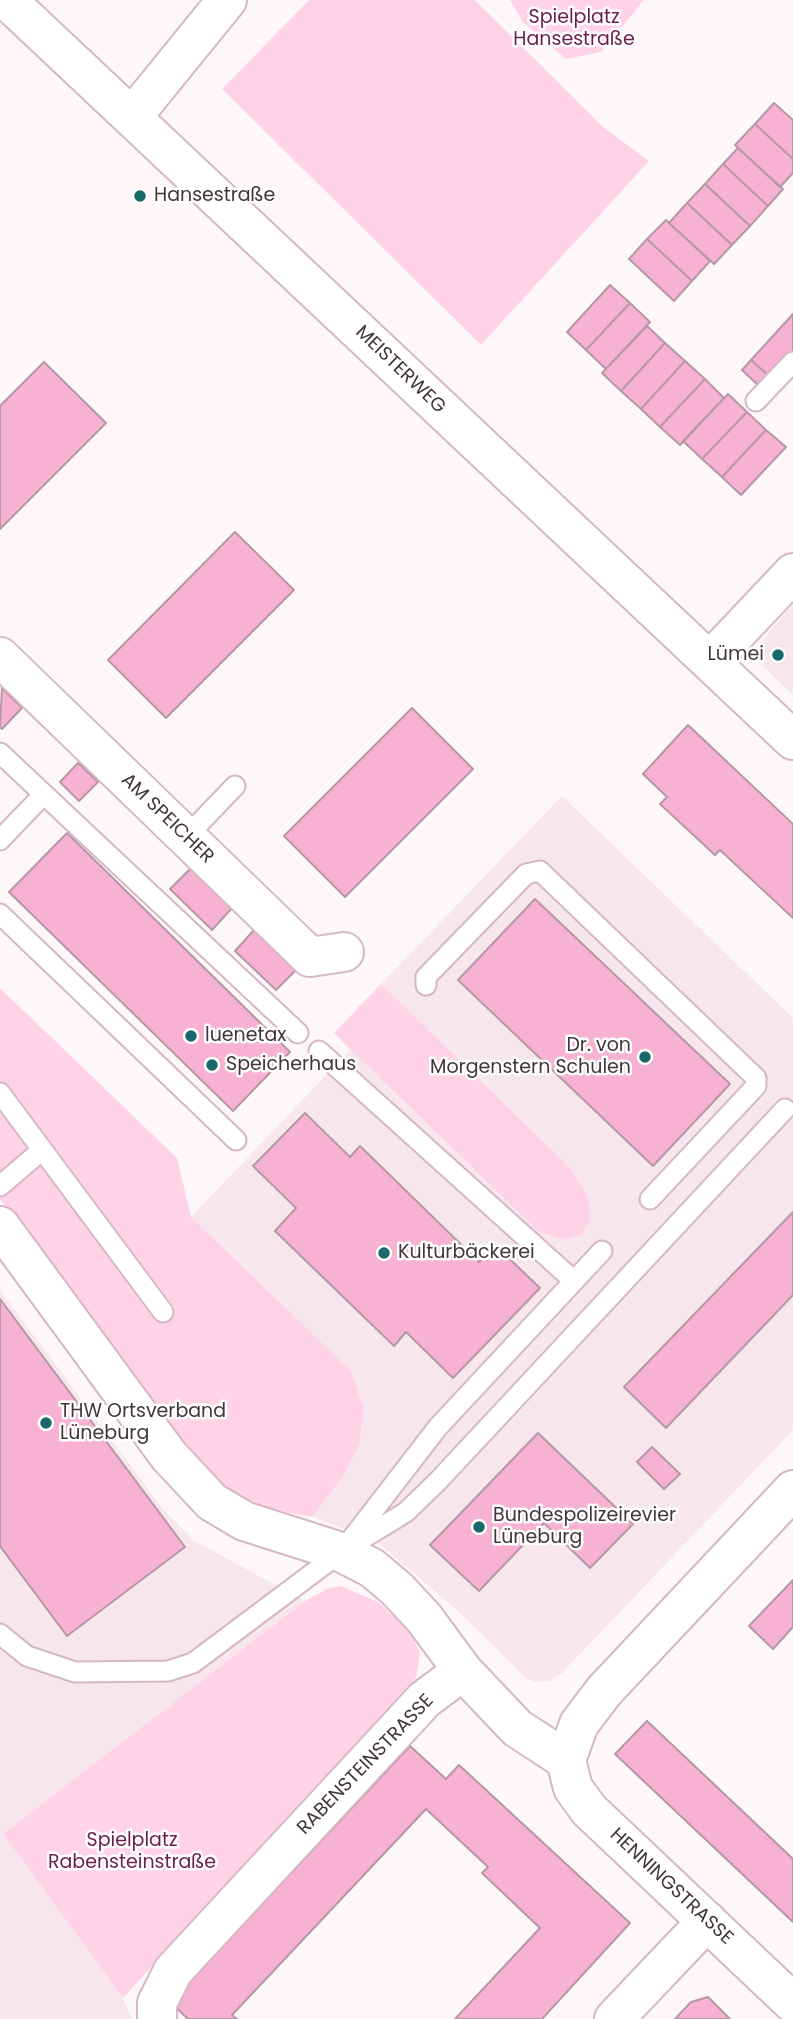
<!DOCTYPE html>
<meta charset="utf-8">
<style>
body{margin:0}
canvas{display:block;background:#fef7fa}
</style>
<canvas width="793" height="2019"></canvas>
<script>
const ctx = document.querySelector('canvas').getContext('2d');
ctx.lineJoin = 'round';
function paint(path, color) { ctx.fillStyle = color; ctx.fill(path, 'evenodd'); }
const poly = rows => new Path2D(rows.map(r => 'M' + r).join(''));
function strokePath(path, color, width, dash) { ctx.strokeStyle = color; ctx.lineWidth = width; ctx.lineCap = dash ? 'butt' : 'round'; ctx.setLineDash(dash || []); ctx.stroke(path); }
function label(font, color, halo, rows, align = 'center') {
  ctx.font = font + ' Poppins,sans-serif'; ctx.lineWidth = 5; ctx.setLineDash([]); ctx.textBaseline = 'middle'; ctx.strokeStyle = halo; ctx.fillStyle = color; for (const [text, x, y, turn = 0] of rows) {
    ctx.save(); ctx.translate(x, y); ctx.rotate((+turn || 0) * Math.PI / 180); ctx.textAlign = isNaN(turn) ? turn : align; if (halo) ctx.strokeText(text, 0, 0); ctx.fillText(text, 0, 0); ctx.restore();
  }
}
const built = poly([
 [793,604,793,695,764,667,760,654,764,639],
 [562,796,793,1018,793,1430,561,1674,550,1681,535,1682,525,1677,459,1612,375,1540,312,1517,342,1478,364,1407,351,1372,191,1217,350,1050,334,1033],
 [0,1290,163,1509,193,1540,305,1601,3,1834,123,1998,132,2019,0,2019]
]);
const green = poly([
 [309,0,475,0,603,127,649,161,481,345,222,89],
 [510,0,644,0,601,52,566,59,523,22],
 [381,984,570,1168,588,1197,591,1220,581,1235,564,1240,538,1231,334,1033],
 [0,988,177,1158,191,1217,351,1371,364,1408,359,1445,342,1478,312,1517,269,1509,229,1491,189,1457,0,1199],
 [341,1586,378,1602,410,1631,420,1653,416,1678,123,1998,3,1834,305,1601,329,1588]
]);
const building = poly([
 [774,103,793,120,793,159,755,124,774,103],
 [755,124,793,159,793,173,780,187,735,145,755,124],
 [738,148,783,189,768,206,723,164,738,148],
 [723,164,768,206,750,226,705,184,723,164],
 [705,184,750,226,732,245,687,203,705,184],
 [687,203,732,245,714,264,669,223,687,203],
 [666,220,710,261,692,281,647,239,666,220],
 [647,239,692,281,674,301,629,259,647,239],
 [610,285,630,303,586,350,567,332,610,285],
 [630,303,650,322,606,369,586,350,630,303],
 [793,314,793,352,770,377,751,360,793,314],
 [647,326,665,343,621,391,602,373,647,326],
 [665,343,685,361,641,409,621,391,665,343],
 [751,360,770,377,760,387,742,370,751,360],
 [685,361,705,379,660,427,641,409,685,361],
 [44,362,106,423,0,529,0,406,44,362],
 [705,379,724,398,680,445,660,427,705,379],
 [728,394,747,412,702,459,683,441,728,394],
 [747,412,766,430,722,477,702,459,747,412],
 [766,430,786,447,741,495,722,477,766,430],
 [235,532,294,590,166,718,108,660,235,532],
 [778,648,784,653,777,662,771,657,778,648],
 [2,688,22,708,2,729,0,727,2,688],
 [412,708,473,769,345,897,284,836,412,708],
 [688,725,793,824,793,918,720,850,715,855,660,804,667,797,643,774,688,725],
 [78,763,98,782,79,801,60,782,78,763],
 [67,833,290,1052,233,1111,9,892,67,833],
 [191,868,232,908,212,930,170,889,191,868],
 [535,899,730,1084,653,1166,458,980,535,899],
 [254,930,296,970,276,990,235,951,254,930],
 [305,1113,350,1157,360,1146,479,1262,495,1245,540,1288,453,1378,406,1332,394,1346,275,1231,296,1208,253,1166,305,1113],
 [793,1212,793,1295,666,1428,624,1387,793,1212],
 [0,1299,185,1547,67,1636,0,1546,0,1299],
 [538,1433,633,1524,590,1568,544,1523,479,1591,430,1545,538,1433],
 [652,1447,680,1474,664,1489,637,1462,652,1447],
 [793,1580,793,1627,773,1649,749,1626,793,1580],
 [647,1721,793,1859,793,1922,615,1754,647,1721],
 [410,1746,446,1779,459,1765,630,1923,542,2019,455,2019,540,1928,482,1873,488,1867,426,1809,232,2015,237,2019,188,2019,170,2002,410,1746],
 [708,1997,730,2019,675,2019,691,2002,708,1997]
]);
const lane = poly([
 [756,401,793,362],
 [0,753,298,1033],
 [186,837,235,786],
 [0,840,43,795],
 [0,914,236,1140],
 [426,985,426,977,526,874,540,871,756,1078,756,1086,650,1199],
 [319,1051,574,1281],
 [0,1093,163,1312],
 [0,1186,42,1150],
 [350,1541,438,1427,602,1251],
 [0,1634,27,1656,75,1672,168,1671,193,1663,341,1552,406,1512,438,1481,785,1109]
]);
const street = poly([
 [132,117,227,0],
 [0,657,310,957,344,952],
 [710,661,793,573],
 [0,1226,169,1456,212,1502,244,1521,341,1552,372,1568,397,1589,424,1618,463,1671],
 [157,2019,157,2003,173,1971,425,1699,463,1671,517,1728,566,1760],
 [614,2019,707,1921]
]);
const secondary = poly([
 [7,0,793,740],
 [793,1490,604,1691,579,1724,566,1760,573,1788,589,1810,793,2003]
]);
const markers = [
 [140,196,7,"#1a686b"],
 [778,655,7,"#1a686b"],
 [191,1036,7,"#1a686b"],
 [645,1057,7,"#1a686b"],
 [212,1065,7,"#1a686b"],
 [384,1253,7,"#1a686b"],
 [46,1423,7,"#1a686b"],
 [479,1527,7,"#1a686b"]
];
const parkNames = [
 ["Spielplatz",574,18],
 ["Hansestraße",574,40],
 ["Spielplatz",132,1841],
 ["Rabensteinstraße",132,1863]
];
const poiNames = [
 ["Hansestraße",154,196],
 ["Lümei",764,655,"right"],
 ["luenetax",205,1036],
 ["Dr. von",631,1046,"right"],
 ["Morgenstern Schulen",631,1068,"right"],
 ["Speicherhaus",226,1065],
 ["Kulturbäckerei",398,1253],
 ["THW Ortsverband",60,1412],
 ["Lüneburg",60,1434],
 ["Bundespolizeirevier",493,1516],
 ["Lüneburg",493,1538]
];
const streetNames = [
 ["MEISTERWEG",400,370,44],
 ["AM SPEICHER",167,819,44],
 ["RABENSTEINSTRASSE",366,1765,-46],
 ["HENNINGSTRASSE",671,1887,43]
];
paint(built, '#f7e7ed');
paint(green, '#ffd3e6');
paint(building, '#f7b1d1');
strokePath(building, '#b698a5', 2);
strokePath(lane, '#d6b7c4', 23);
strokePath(street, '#d6b7c4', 42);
strokePath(secondary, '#d6b7c4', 42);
strokePath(lane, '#fff', 19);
strokePath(street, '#fff', 38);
strokePath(secondary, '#fff', 38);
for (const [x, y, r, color] of markers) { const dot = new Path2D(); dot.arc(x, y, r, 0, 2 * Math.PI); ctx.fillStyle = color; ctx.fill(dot); strokePath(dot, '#fff', 2.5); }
label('19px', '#6c1d49', '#fff', parkNames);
label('19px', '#41353a', '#fff', poiNames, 'left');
label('19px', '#41353a', '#fff', streetNames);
</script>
